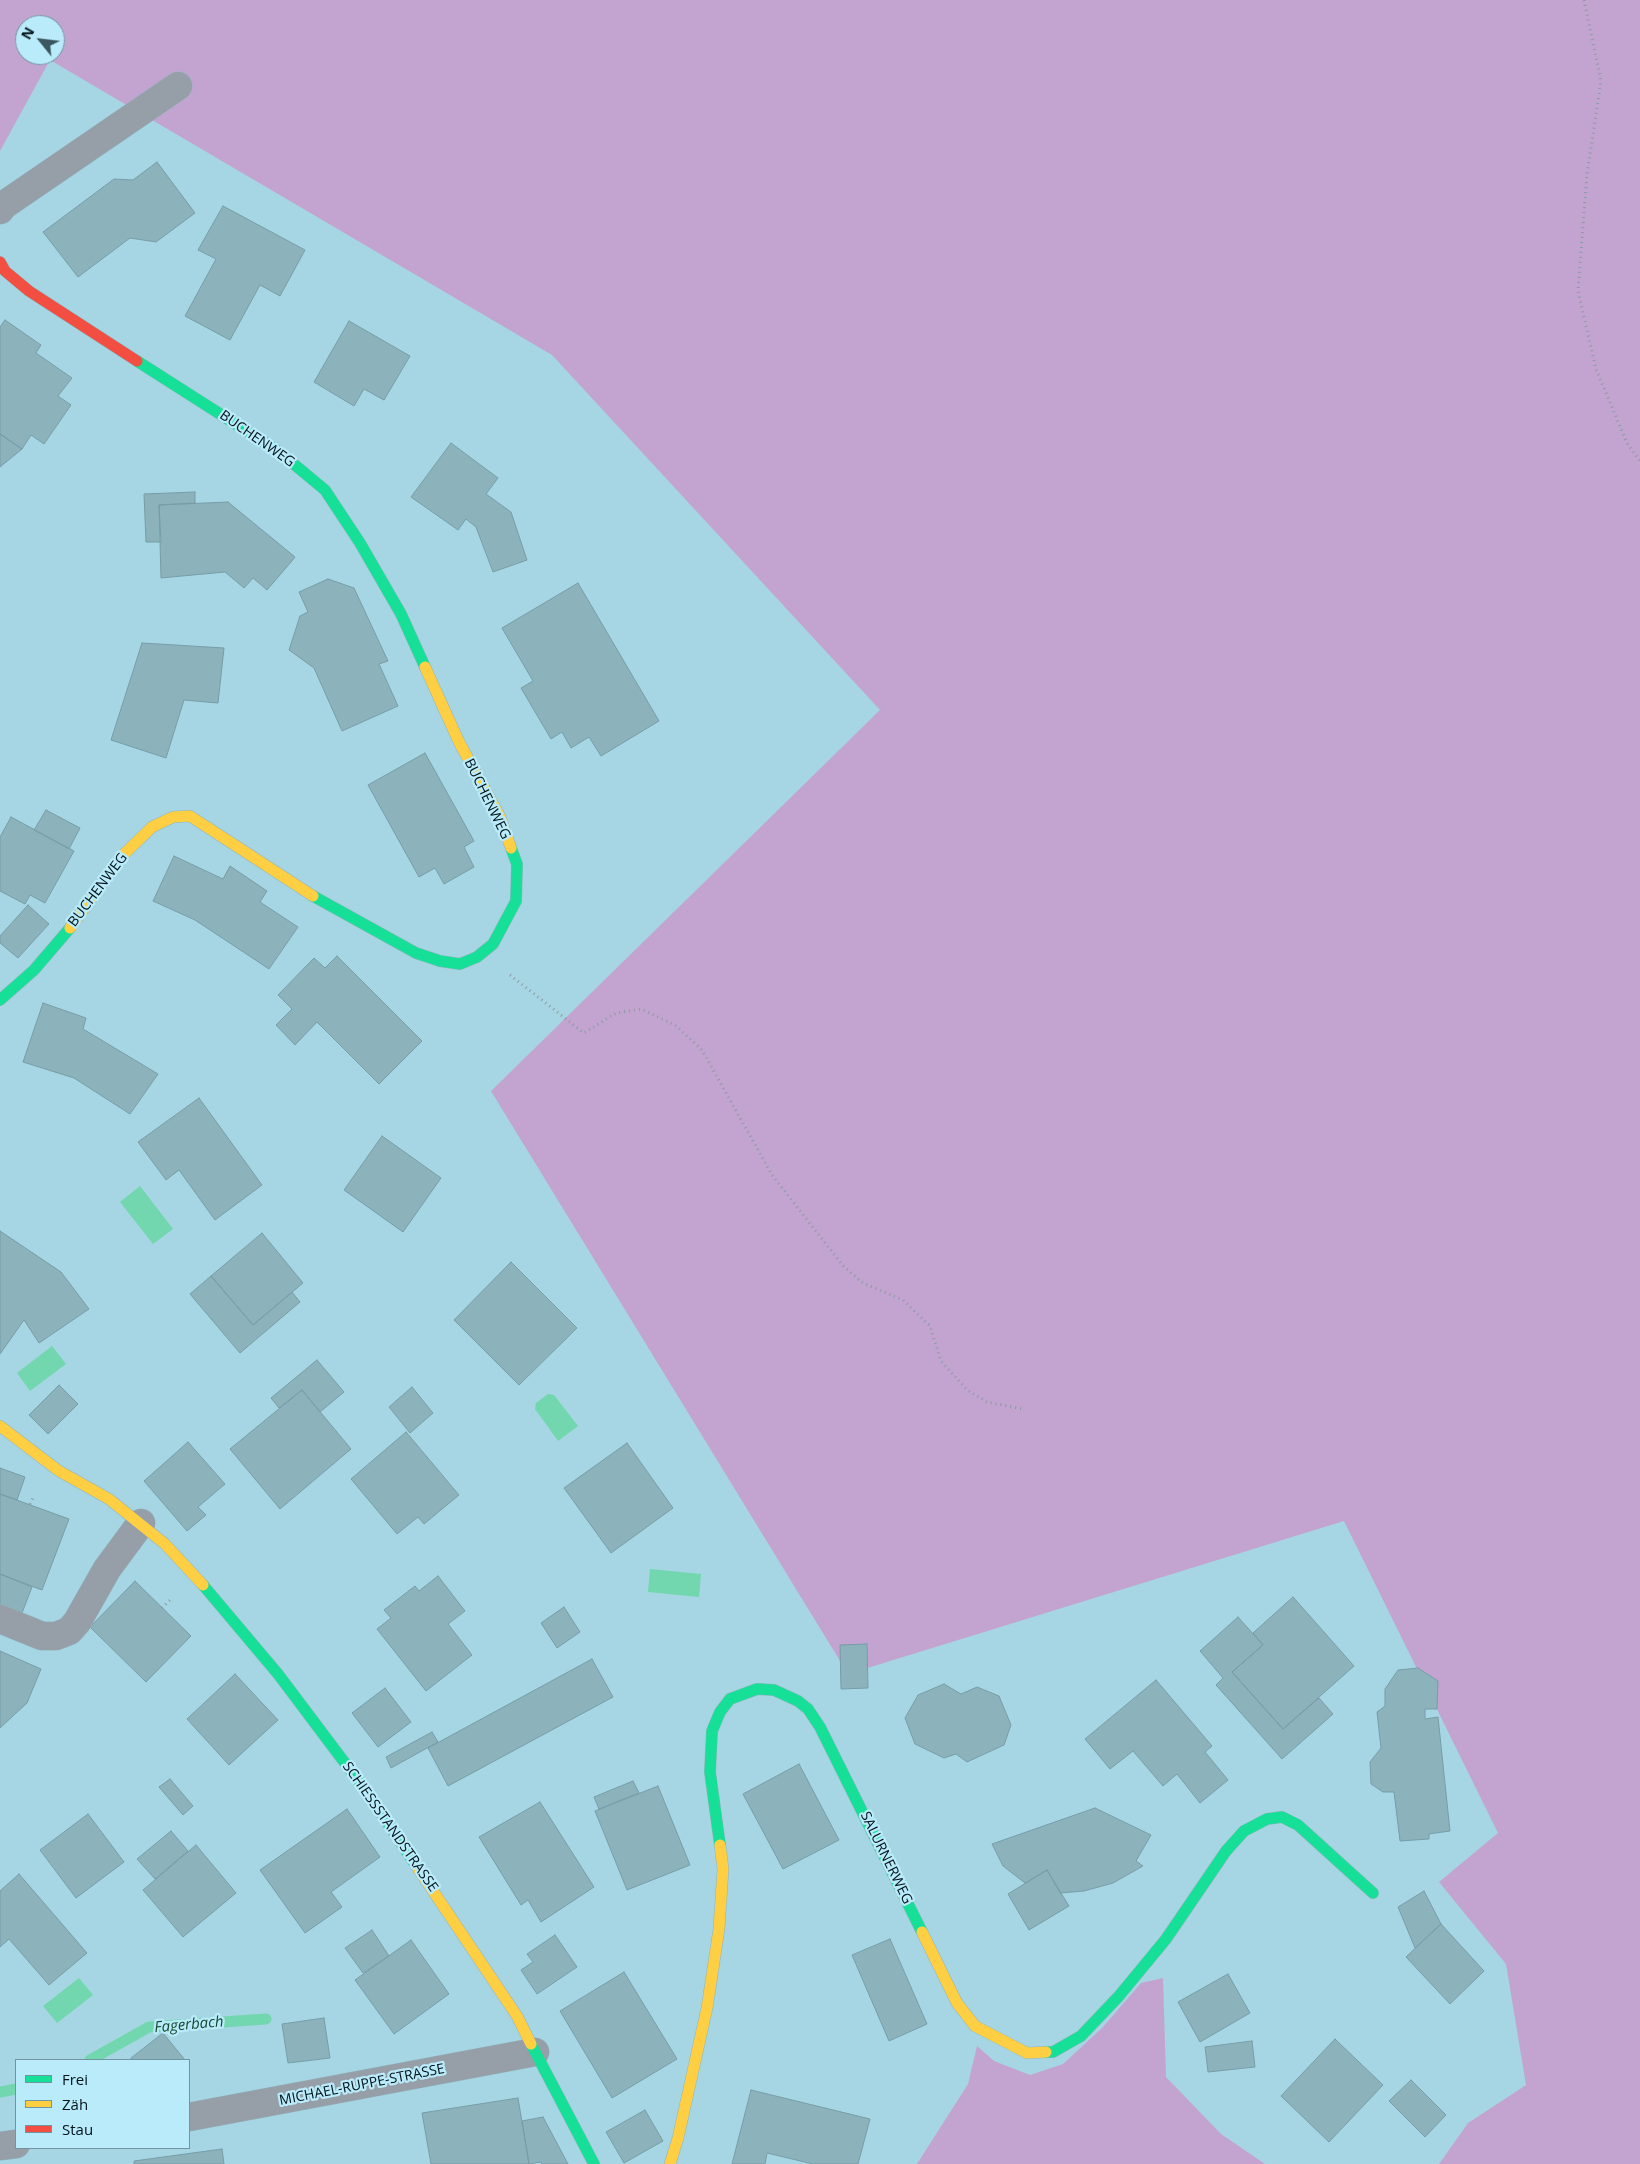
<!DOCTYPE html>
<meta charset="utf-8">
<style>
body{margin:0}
#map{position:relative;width:1640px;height:2164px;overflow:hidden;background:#a6d6e3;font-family:"Open Sans",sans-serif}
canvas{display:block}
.legend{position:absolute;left:15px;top:2059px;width:175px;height:90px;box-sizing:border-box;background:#baebfa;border:1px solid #7094a0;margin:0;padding:6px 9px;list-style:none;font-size:15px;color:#001219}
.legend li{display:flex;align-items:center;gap:10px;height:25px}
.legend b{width:25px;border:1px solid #7094a0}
.north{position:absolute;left:15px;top:15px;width:50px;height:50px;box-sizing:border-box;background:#baebfa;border:1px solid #7094a0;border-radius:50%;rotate:299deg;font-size:14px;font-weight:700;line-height:20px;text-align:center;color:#001219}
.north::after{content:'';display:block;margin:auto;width:18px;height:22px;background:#3a5760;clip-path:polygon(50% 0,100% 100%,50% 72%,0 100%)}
</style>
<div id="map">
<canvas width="1640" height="2164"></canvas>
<ul class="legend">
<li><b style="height:6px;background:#16e098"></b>Frei</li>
<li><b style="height:6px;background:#ffcf43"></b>Zäh</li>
<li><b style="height:6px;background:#f24e42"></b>Stau</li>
</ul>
<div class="north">N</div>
</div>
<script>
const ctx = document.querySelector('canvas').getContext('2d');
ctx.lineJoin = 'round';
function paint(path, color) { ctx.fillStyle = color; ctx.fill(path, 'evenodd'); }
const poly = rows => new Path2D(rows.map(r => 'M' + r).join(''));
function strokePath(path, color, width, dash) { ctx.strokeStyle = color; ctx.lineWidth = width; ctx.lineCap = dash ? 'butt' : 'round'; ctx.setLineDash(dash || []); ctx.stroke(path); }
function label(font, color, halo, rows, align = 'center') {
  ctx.font = font + ' "Open Sans",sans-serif'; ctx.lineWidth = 4.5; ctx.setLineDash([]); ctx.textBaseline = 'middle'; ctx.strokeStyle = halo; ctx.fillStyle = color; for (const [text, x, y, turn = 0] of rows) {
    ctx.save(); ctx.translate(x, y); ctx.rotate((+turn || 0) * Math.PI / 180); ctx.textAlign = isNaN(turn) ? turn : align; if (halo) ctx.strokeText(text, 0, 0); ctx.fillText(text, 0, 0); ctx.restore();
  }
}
const forest = poly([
 [0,0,1640,0,1640,2164,1439,2164,1468,2123,1526,2085,1506,1964,1439,1882,1498,1833,1344,1521,848,1674,491,1091,880,710,552,355,50,60,0,151],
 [25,25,55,25,55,55,25,55],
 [1163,1978,1166,2077,1221,2134,1265,2164,917,2164,968,2084,977,2046,994,2061,1030,2075,1063,2064,1103,2027,1141,1983]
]);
const water = poly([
 [140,1186,173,1229,153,1244,120,1202],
 [52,1346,66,1364,30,1391,17,1373],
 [548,1394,554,1395,578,1426,558,1441,535,1409,536,1403],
 [650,1569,701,1574,699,1597,648,1592],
 [79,1978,93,1995,57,2023,43,2006]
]);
const stream = poly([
 [90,2060,149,2027,266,2019],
 [0,2092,16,2089]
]);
const building = poly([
 [157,162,195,213,156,242,130,238,78,277,43,232,114,179,133,180,157,162],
 [223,206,305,250,280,296,260,285,230,340,185,316,216,259,198,250,223,206],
 [5,320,41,345,36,353,72,378,58,396,71,405,44,444,31,435,22,449,0,434,0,327,5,320],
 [349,321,410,356,384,400,364,389,354,406,314,382,349,321],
 [0,434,22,449,0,467,0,434],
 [451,443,498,478,486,494,511,512,527,560,493,572,476,527,466,519,458,530,411,497,451,443],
 [195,492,195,503,159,505,161,542,146,542,144,494,195,492],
 [228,502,295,557,291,562,267,590,253,578,244,588,225,572,161,578,159,505,228,502],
 [328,579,354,588,388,661,379,664,398,706,342,731,314,668,289,650,300,616,308,612,299,592,328,579],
 [578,583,659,721,601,756,589,737,571,748,562,732,551,739,521,688,533,681,502,628,578,583],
 [142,643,224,648,218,703,184,700,166,758,111,740,142,643],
 [425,753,474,841,464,847,474,867,444,884,435,868,419,877,368,785,425,753],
 [46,810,80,828,69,849,34,830,46,810],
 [11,817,74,851,45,903,30,895,25,904,0,891,0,837,11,817],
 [174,856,223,879,230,866,267,891,260,902,298,927,269,969,195,920,153,901,174,856],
 [28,905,49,924,18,958,0,943,0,936,28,905],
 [337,956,422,1041,379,1084,317,1022,295,1045,276,1025,292,1009,278,995,314,958,325,968,337,956],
 [43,1003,86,1018,83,1029,158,1074,130,1114,74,1078,23,1062,43,1003],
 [199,1098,262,1185,215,1220,179,1170,166,1180,138,1142,199,1098],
 [382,1136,441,1178,403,1232,344,1190,382,1136],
 [0,1231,61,1272,89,1309,39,1343,24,1320,0,1354,0,1231],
 [262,1233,303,1283,253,1325,211,1276,262,1233],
 [511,1262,577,1328,519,1385,454,1320,511,1262],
 [211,1276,253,1325,292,1292,300,1302,240,1353,190,1294,211,1276],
 [317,1360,344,1392,320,1412,302,1390,279,1408,271,1398,317,1360],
 [59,1385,78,1404,48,1434,29,1415,59,1385],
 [412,1387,433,1413,410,1433,389,1407,412,1387],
 [302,1390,351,1449,280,1509,230,1449,302,1390],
 [406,1432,459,1495,424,1524,418,1517,397,1534,351,1479,406,1432],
 [188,1442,225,1484,198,1507,206,1515,187,1531,144,1481,188,1442],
 [627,1443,673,1508,611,1553,564,1488,627,1443],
 [0,1468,25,1477,17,1500,0,1494,0,1468],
 [0,1494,69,1519,42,1590,0,1574,0,1494],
 [0,1574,32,1587,22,1613,0,1605,0,1574],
 [438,1576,465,1611,448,1624,472,1655,426,1691,377,1629,391,1618,384,1610,415,1586,419,1591,438,1576],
 [135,1581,191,1636,146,1682,90,1627,135,1581],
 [1293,1597,1354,1666,1283,1729,1232,1672,1263,1645,1253,1633,1293,1597],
 [564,1607,580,1632,557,1648,541,1623,564,1607],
 [1238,1617,1263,1645,1232,1672,1283,1729,1319,1698,1333,1714,1282,1759,1216,1685,1223,1678,1200,1651,1238,1617],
 [867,1644,868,1688,841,1689,840,1645,867,1644],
 [0,1651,41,1669,27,1703,0,1728,0,1651],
 [592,1659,613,1697,448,1786,428,1748,592,1659],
 [1418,1668,1438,1681,1437,1709,1425,1709,1425,1719,1438,1717,1450,1831,1429,1834,1429,1839,1400,1841,1394,1792,1383,1792,1371,1784,1370,1762,1381,1748,1377,1712,1385,1706,1385,1689,1398,1670,1418,1668],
 [235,1674,278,1720,229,1765,187,1719,235,1674],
 [1156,1680,1212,1746,1205,1752,1228,1780,1200,1803,1177,1774,1163,1786,1133,1751,1110,1769,1085,1739,1156,1680],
 [944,1684,961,1694,977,1687,999,1696,1011,1725,1004,1745,967,1762,956,1754,944,1758,915,1744,905,1718,918,1695,944,1684],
 [385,1688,411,1722,378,1747,352,1713,385,1688],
 [432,1732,438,1742,391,1768,386,1757,432,1732],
 [799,1764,839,1840,783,1869,743,1794,799,1764],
 [170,1779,193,1806,183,1815,159,1787,170,1779],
 [633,1781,639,1793,599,1809,594,1797,633,1781],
 [658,1786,690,1865,627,1890,595,1811,658,1786],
 [540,1802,594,1887,541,1922,528,1900,521,1905,479,1837,540,1802],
 [1095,1808,1151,1835,1136,1861,1143,1866,1113,1883,1084,1891,1060,1893,1047,1870,1025,1883,1003,1866,992,1844,1095,1808],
 [347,1809,380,1857,331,1892,342,1907,305,1933,260,1870,347,1809],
 [88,1814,124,1862,76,1898,40,1850,88,1814],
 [171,1831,188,1851,155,1879,137,1859,171,1831],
 [196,1845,236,1893,183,1937,143,1890,196,1845],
 [1047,1870,1069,1906,1029,1930,1008,1894,1047,1870],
 [19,1874,87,1953,49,1985,9,1939,0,1947,0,1891,19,1874],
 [1424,1891,1441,1924,1415,1948,1398,1907,1424,1891],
 [1441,1924,1484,1971,1450,2004,1406,1957,1441,1924],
 [372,1930,389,1956,363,1973,345,1948,372,1930],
 [555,1935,577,1967,537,1994,521,1970,533,1962,527,1954,555,1935],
 [890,1939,927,2024,889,2041,852,1955,890,1939],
 [411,1940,449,1994,394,2034,355,1980,411,1940],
 [624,1972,677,2059,612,2098,560,2011,624,1972],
 [1228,1974,1250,2013,1200,2042,1178,2002,1228,1974],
 [324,2018,330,2058,288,2063,282,2024,324,2018],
 [163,2033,185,2060,132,2060,131,2058,163,2033],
 [1335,2039,1383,2085,1329,2142,1281,2096,1335,2039],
 [1252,2041,1255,2067,1208,2072,1205,2047,1252,2041],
 [1411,2080,1446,2115,1425,2137,1389,2101,1411,2080],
 [751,2090,870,2119,858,2164,813,2164,767,2153,765,2164,732,2164,751,2090],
 [518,2098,529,2164,431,2164,422,2113,518,2098],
 [645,2110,663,2141,624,2163,606,2132,645,2110],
 [543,2117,568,2164,542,2164,541,2162,529,2164,522,2121,543,2117],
 [222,2149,224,2164,134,2164,134,2161,222,2149]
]);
const path = poly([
 [1584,0,1601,81,1587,174,1578,291,1596,369,1627,443,1640,461],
 [510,975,584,1033,616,1013,641,1009,675,1025,702,1050,772,1175,844,1267,863,1283,903,1300,930,1326,941,1361,967,1390,987,1402,1023,1409],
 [30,1504,34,1496],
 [162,1608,170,1600]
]);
const street = poly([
 [0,210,4,205,178,86],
 [0,1619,42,1636,56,1636,69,1631,77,1622,107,1569,141,1523],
 [189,2117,535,2052],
 [0,2146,16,2144]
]);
const fast = poly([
 [137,361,278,451,325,490,360,543,401,614,425,667],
 [313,896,416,953,440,961,460,964,477,957,493,944,516,901,517,864,511,848],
 [0,1000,34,970,70,928],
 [203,1585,278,1674,369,1795,417,1867],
 [720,1845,710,1772,712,1731,720,1712,730,1699,757,1689,774,1690,798,1701,808,1709,820,1727,922,1932],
 [531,2044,594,2164],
 [1046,2052,1053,2052,1081,2036,1119,1996,1166,1939,1226,1851,1244,1831,1267,1819,1282,1817,1298,1825,1373,1893]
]);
const slow = poly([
 [425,667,459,742,500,817,511,848],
 [70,928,121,857,152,827,173,817,190,816,313,896],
 [0,1426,59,1471,109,1499,165,1544,203,1585],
 [417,1867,517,2016,531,2044],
 [922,1932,957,2003,975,2026,1027,2053,1046,2052],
 [670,2164,678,2138,707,2008,719,1929,723,1869,720,1845]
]);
const jam = poly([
 [0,262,5,271,29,291,137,361]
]);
const streetNames = [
 ["BUCHENWEG",257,439,35],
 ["BUCHENWEG",487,799,64],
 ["BUCHENWEG",98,890,-53],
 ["SCHIESSSTANDSTRASSE",390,1827,55],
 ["SALURNERWEG",886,1858,64],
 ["MICHAEL-RUPPE-STRASSE",362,2085,-11]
];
const waterNames = [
 ["Fagerbach",189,2025,-5]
];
paint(forest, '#c3a4d0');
paint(water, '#72d6ae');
strokePath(stream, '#72d6ae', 11);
paint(building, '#8cb2bc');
strokePath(building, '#769da8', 1);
strokePath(street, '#90b4be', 29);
strokePath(fast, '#90b4be', 12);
strokePath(slow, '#90b4be', 12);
strokePath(jam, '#90b4be', 12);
strokePath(path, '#8b9aa2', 3, [1, 4]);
strokePath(street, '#969ea8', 28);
strokePath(fast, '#16e098', 11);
strokePath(slow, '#ffcf43', 11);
strokePath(jam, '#f24e42', 11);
label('14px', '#001219', '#baebfa', streetNames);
label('italic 15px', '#14472e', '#baebfa', waterNames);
</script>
